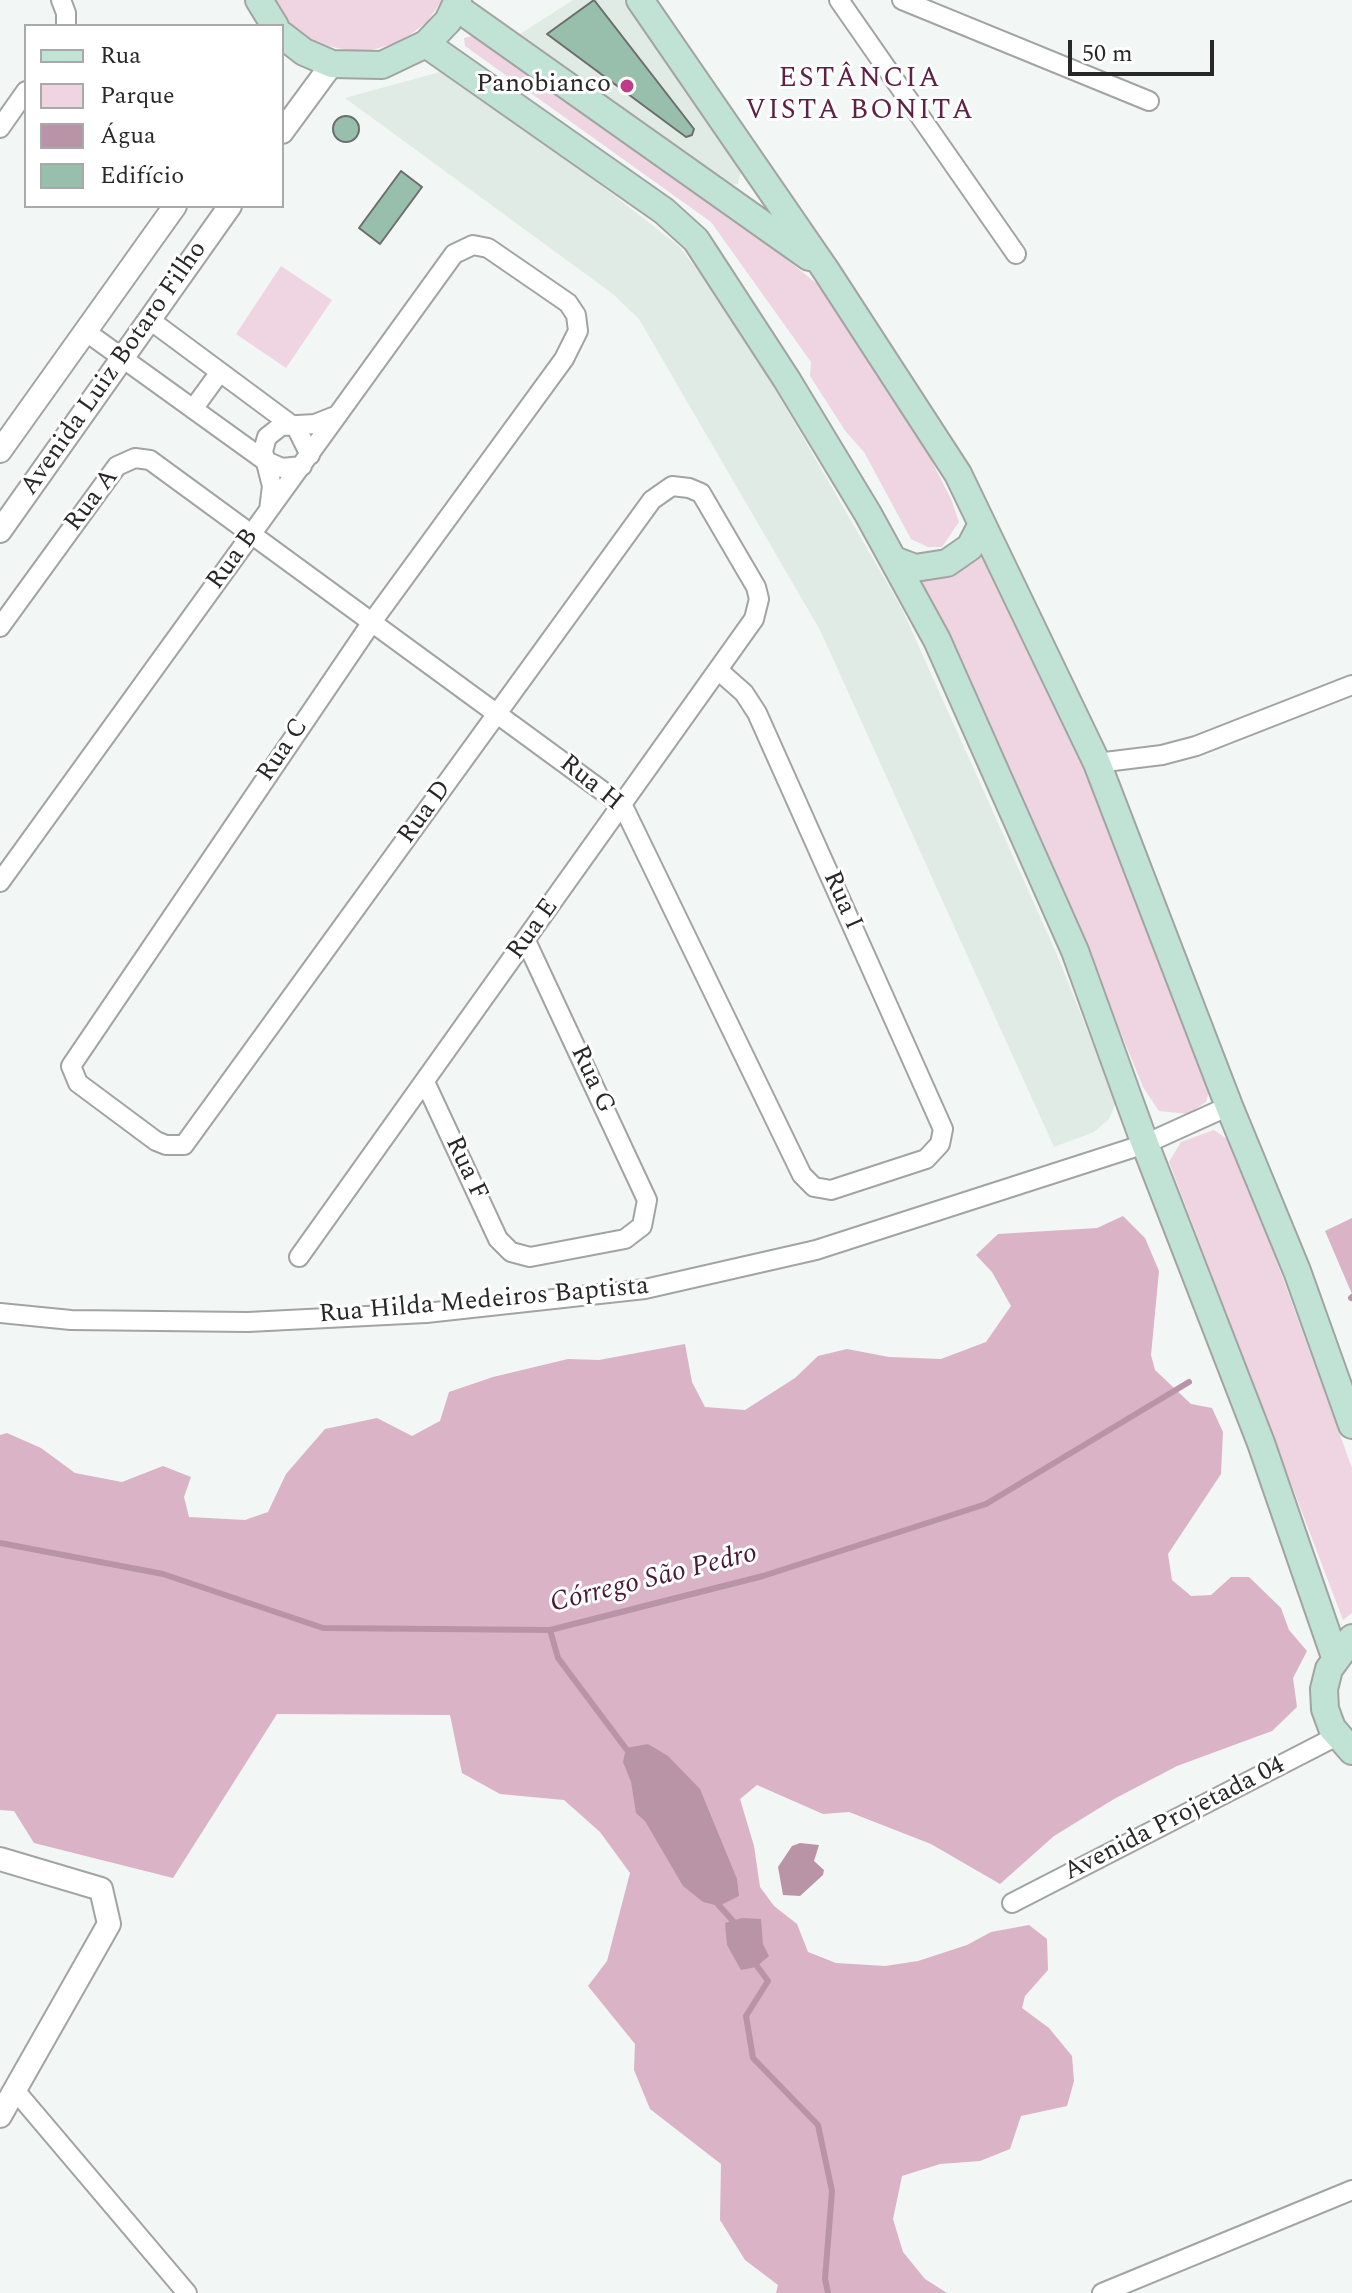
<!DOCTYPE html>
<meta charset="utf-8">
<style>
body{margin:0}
#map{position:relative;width:1352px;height:2293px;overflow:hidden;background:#f2f6f4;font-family:Spectral,serif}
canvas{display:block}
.legend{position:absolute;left:24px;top:24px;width:260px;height:184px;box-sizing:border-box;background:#fff;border:2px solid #a9a9a9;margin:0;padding:10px 14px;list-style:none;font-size:24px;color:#272827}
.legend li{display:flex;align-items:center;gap:16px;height:40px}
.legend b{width:40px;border:2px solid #a9a9a9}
.scale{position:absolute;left:1068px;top:40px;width:146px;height:36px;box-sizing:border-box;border:4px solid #272827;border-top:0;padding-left:10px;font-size:24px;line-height:28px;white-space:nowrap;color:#272827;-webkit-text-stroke:6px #fff;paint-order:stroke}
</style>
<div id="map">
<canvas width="1352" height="2293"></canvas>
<ul class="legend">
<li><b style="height:10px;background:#c1e3d6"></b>Rua</li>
<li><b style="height:22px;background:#eed5e1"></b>Parque</li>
<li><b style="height:22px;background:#b994a6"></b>Água</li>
<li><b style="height:22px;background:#98bfab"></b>Edifício</li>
</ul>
<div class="scale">50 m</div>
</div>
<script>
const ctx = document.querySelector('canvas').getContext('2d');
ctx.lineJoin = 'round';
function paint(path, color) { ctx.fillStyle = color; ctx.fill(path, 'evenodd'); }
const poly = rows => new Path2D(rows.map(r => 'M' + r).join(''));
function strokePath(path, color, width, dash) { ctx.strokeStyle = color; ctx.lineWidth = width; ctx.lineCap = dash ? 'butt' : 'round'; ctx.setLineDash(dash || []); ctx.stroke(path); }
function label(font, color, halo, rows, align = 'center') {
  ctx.font = font + ' Spectral,serif'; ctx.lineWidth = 6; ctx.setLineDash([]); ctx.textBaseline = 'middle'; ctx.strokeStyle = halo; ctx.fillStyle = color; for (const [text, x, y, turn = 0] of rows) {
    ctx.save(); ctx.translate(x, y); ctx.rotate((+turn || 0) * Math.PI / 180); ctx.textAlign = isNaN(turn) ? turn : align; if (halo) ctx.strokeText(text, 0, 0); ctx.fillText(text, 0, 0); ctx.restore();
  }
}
const built = poly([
 [573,0,624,0,734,154,741,171,738,184,726,186,520,34],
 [440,72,580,169,679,246,734,318,902,609,1055,950,1116,1102,1109,1119,1094,1132,1054,1147,820,630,639,319,613,294,345,98]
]);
const green = poly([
 [272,0,442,0,427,22,400,42,368,51,352,51,319,44,304,35,291,25],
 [476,35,722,208,836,299,900,399,951,499,959,522,942,547,928,547,911,539,864,452,846,432,810,376,811,362,711,222,465,46,464,38],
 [281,266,332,300,286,368,236,334],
 [982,547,1079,750,1211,1084,1206,1102,1188,1114,1159,1111,1143,1087,1055,871,921,580],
 [1214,1130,1234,1144,1352,1468,1352,1613,1343,1620,1169,1162,1181,1142]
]);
const forest = poly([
 [1123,1216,1145,1238,1159,1271,1151,1355,1155,1370,1191,1404,1212,1408,1223,1432,1221,1474,1168,1554,1172,1580,1191,1596,1211,1595,1231,1577,1249,1577,1281,1608,1289,1630,1307,1651,1293,1678,1297,1707,1272,1731,1177,1766,1114,1799,1054,1836,1000,1884,931,1844,849,1812,823,1814,757,1785,740,1799,754,1846,760,1887,774,1906,797,1924,808,1952,836,1963,885,1966,918,1961,967,1945,991,1932,1029,1925,1047,1939,1048,1970,1025,1996,1022,2008,1049,2028,1072,2056,1074,2081,1067,2106,1021,2116,1010,2149,980,2161,940,2164,902,2176,893,2219,903,2252,925,2279,947,2293,776,2293,778,2285,745,2260,720,2220,721,2164,650,2109,634,2070,635,2044,588,1986,607,1961,630,1873,600,1832,564,1800,500,1794,462,1773,450,1715,277,1714,173,1878,34,1843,14,1811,0,1810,0,1435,7,1433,41,1448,75,1473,122,1482,163,1466,191,1477,184,1497,189,1517,245,1520,268,1512,286,1474,325,1429,377,1418,412,1436,440,1421,449,1392,493,1377,568,1359,599,1360,685,1344,692,1382,705,1407,745,1410,795,1378,818,1356,847,1349,889,1357,941,1359,986,1342,1011,1306,992,1272,976,1255,998,1234,1097,1228],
 [1352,1218,1352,1294,1325,1231]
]);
const water = poly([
 [648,1744,668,1756,700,1789,737,1879,739,1896,719,1906,703,1902,683,1886,645,1821,636,1813,631,1782,623,1762,626,1748],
 [800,1843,819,1845,814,1861,824,1870,823,1875,800,1896,783,1895,778,1867,792,1846],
 [742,1918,761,1919,763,1944,769,1956,756,1967,741,1970,727,1945,725,1923]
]);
const stream = poly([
 [1351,1298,1352,1297],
 [0,1543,163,1574,323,1628,550,1630,763,1576,986,1504,1189,1382],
 [550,1630,558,1658,630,1754],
 [716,1902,740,1929],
 [754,1962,768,1981,746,2016,753,2058,818,2125,832,2191,825,2279,828,2293]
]);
const building = poly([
 [594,0,694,129,692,135,686,137,547,34,594,0],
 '333 129a13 13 0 1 1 26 0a13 13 0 1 1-26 0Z',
 [401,171,422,187,380,244,359,228,401,171]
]);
const minor = poly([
 [61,0,66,13,66,26],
 [839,0,1016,254],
 [902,0,1149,101],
 [0,128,26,91],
 [150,320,297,429,310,455],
 [85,331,264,460,282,468,302,466],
 [193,409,220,372],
 [269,510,272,486,263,451,267,437,281,426,315,424,338,415],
 [0,627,117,466,135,458,150,460,623,806,802,1175,814,1187,831,1190,926,1159,940,1144,943,1129,757,713,744,693,718,670],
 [1097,763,1162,755,1196,746,1352,685],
 [0,882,454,254,473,245,488,248,568,303,576,315,578,331,564,359,372,622,71,1066,78,1083,156,1141,166,1145,184,1145,652,500,672,486,689,488,701,493,756,587,759,599,754,619,299,1257],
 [425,1082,498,1239,511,1252,530,1257,625,1239,642,1226,647,1200,526,941],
 [0,1313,71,1320,248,1322,426,1313,645,1289,816,1250,1145,1144,1229,1106],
 [1012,1903,1337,1736],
 [14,2089,187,2293],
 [1102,2293,1352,2190]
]);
const tertiary = poly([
 [282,132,332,64],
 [0,451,175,206],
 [0,531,230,206],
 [0,1859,101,1889,109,1924,0,2116]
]);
const secondary = poly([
 [259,0,275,26],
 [640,0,825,269,958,474,1097,763,1229,1106,1297,1271,1352,1425],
 [456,7,809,257],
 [282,35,304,52,332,64,382,65,426,44,448,21,458,0],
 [426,44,664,211,696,240,787,380,868,514,937,640,1075,951,1145,1144,1261,1443,1335,1657],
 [894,560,915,568,947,563,970,547,982,524],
 [1352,1638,1329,1669,1324,1689,1325,1709,1332,1728,1352,1751]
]);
const markers = [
 [627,86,8,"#bc3d89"]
];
const poiNames = [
 ["Panobianco",611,86]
];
const streetNames = [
 ["Avenida Luiz Botaro Filho",115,369,-55],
 ["Rua A",93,501,-53],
 ["Rua B",234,560,-54],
 ["Rua C",284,751,-56],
 ["Rua H",590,784,39],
 ["Rua D",426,813,-54],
 ["Rua I",841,901,66],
 ["Rua E",534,930,-54],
 ["Rua G",591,1080,65],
 ["Rua F",465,1169,65],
 ["Rua Hilda Medeiros Baptista",484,1302,-5],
 ["Avenida Projetada 04",1175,1820,-27]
];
const neighbourhoodNames = [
 ["ESTÂNCIA",860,81],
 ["VISTA BONITA",860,113]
];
const waterNames = [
 ["Córrego São Pedro",654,1580,-14]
];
paint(built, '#e0ebe5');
paint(green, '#eed5e1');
paint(forest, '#dab3c6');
paint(water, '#b994a6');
strokePath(stream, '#b994a6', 6);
paint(building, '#98bfab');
strokePath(building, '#6c6e6d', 2);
strokePath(minor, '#a1a4a2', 22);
strokePath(tertiary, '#a1a4a2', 26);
strokePath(secondary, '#a1a4a2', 30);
strokePath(minor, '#fff', 18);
strokePath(tertiary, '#fff', 22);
strokePath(secondary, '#c1e3d6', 26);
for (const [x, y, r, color] of markers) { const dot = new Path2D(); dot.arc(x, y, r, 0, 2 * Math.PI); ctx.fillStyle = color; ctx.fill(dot); strokePath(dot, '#fff', 3); }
label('26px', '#272827', '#fff', poiNames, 'right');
label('26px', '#272827', '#fff', streetNames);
ctx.letterSpacing = '2px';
label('28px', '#5f2246', '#fff', neighbourhoodNames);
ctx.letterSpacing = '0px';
label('italic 28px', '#491935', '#fff', waterNames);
</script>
